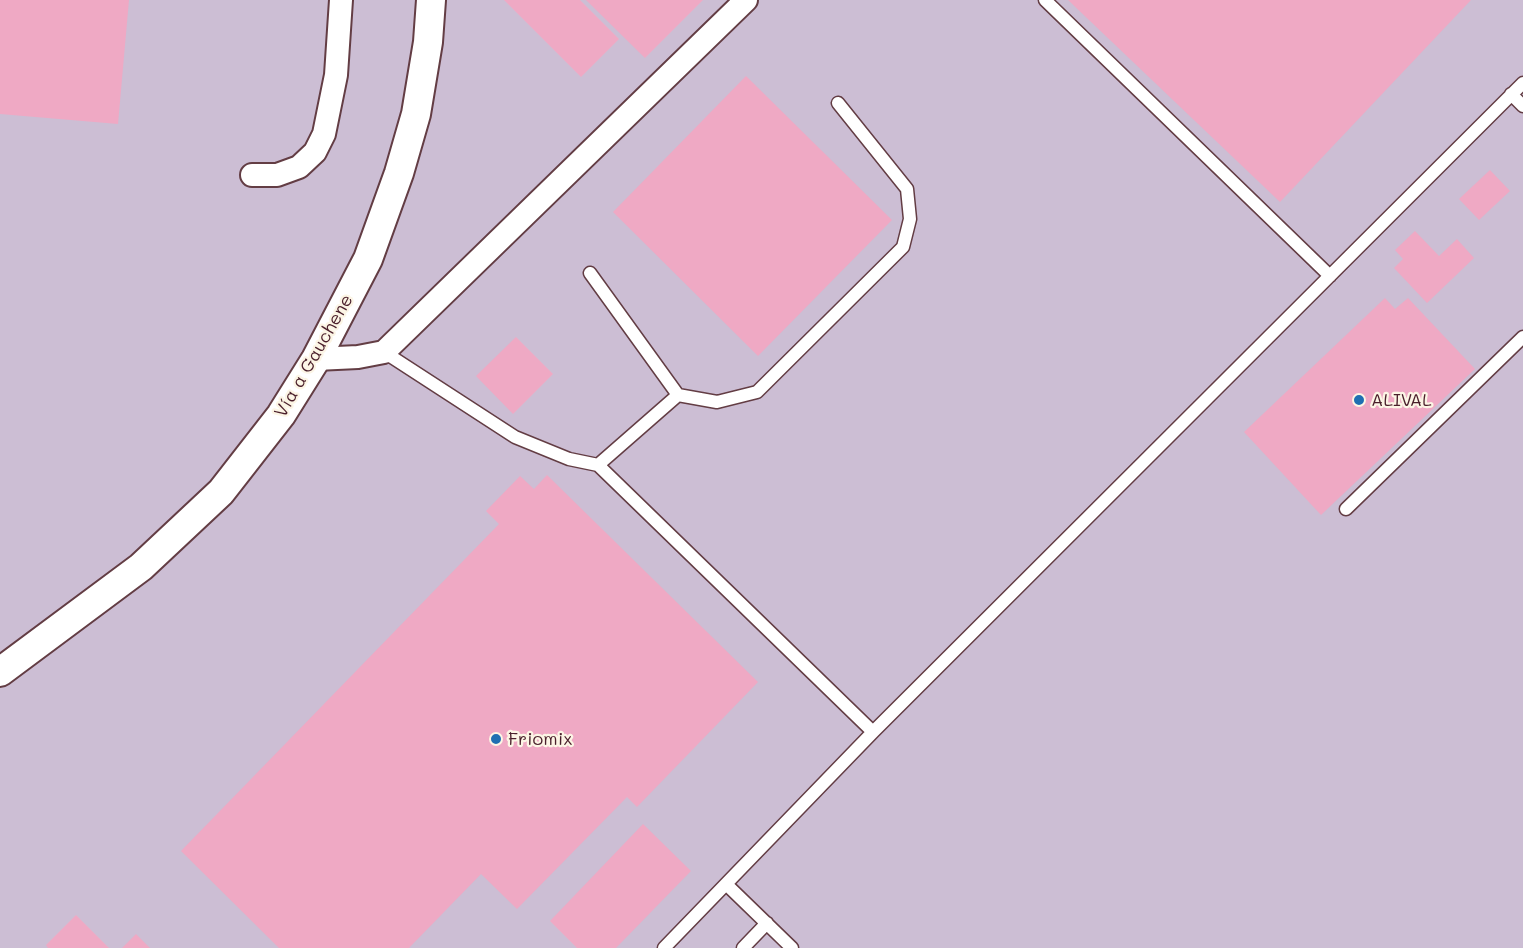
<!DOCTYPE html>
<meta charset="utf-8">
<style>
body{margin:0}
canvas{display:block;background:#f1ead0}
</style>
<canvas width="1523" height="948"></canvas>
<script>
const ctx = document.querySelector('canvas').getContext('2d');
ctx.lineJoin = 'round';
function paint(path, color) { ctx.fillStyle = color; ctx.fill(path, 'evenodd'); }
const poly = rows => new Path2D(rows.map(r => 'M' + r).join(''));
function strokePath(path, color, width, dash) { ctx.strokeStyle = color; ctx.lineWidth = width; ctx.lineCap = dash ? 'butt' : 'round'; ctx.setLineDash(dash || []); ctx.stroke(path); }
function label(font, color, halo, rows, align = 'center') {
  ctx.font = font + ' Mali,sans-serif'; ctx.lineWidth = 4.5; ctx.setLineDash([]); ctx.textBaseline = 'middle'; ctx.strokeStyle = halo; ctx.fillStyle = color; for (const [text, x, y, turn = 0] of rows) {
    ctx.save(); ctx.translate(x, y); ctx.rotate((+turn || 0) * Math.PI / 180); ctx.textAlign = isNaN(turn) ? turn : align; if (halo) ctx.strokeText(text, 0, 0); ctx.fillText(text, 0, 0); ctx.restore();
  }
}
const industrial = poly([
 [0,0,1523,0,1523,948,0,948]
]);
const building = poly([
 [0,0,129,0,118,124,0,114],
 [504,0,580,0,619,39,581,77],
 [586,0,703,0,645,58],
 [1068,0,1471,0,1280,202],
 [746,76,892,220,758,356,613,212],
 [1490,170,1510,191,1479,220,1459,199],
 [1415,231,1439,256,1457,239,1474,258,1427,303,1394,268,1403,259,1395,250],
 [1385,298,1395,309,1408,298,1475,369,1321,515,1244,432],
 [516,337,553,374,513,414,476,376],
 [547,475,758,682,637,807,627,797,517,909,481,874,409,948,279,948,181,851,499,524,486,511,520,476,534,489],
 [643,824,691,871,616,948,577,948,550,921],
 [76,915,109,948,48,948,46,945],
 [136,934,150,948,122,948]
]);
const service = poly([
 [1045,0,1330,276],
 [1511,94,1523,106],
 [590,273,678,395],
 [384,352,515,437,569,459,598,465,873,732],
 [598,465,678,395,717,402,757,392,903,247,910,219,907,189,838,103],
 [1346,509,1523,337],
 [726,884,792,948],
 [664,948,873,732,1523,83],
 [743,948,767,923]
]);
const minor = poly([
 [252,175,277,175,299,167,315,152,324,134,336,75,341,0],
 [316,359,358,357,384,352,746,0]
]);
const tertiary = poly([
 [0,672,141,567,221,492,281,415,316,359,368,259,399,173,416,114,428,42,431,0]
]);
const markers = [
 [1359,400,6,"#1f6fb2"],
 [496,739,6,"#1f6fb2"]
];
const streetNames = [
 ["Vía a Gauchene",314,356,-60]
];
const poiNames = [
 ["ALIVAL",1371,400],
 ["Friomix",508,739]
];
paint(industrial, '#ccbed4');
paint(building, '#efa9c4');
strokePath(service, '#633d44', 15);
strokePath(minor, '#633d44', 26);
strokePath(tertiary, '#633d44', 32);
strokePath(service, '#fff', 12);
strokePath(minor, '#fff', 22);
strokePath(tertiary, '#fff', 28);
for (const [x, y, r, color] of markers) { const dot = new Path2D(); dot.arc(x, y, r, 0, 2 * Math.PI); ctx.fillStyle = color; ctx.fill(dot); strokePath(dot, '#fcf5e5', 2); }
label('18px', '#4a1f2b', '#fcf5e5', streetNames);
label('18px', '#4a1f2b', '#fcf5e5', poiNames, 'left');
</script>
